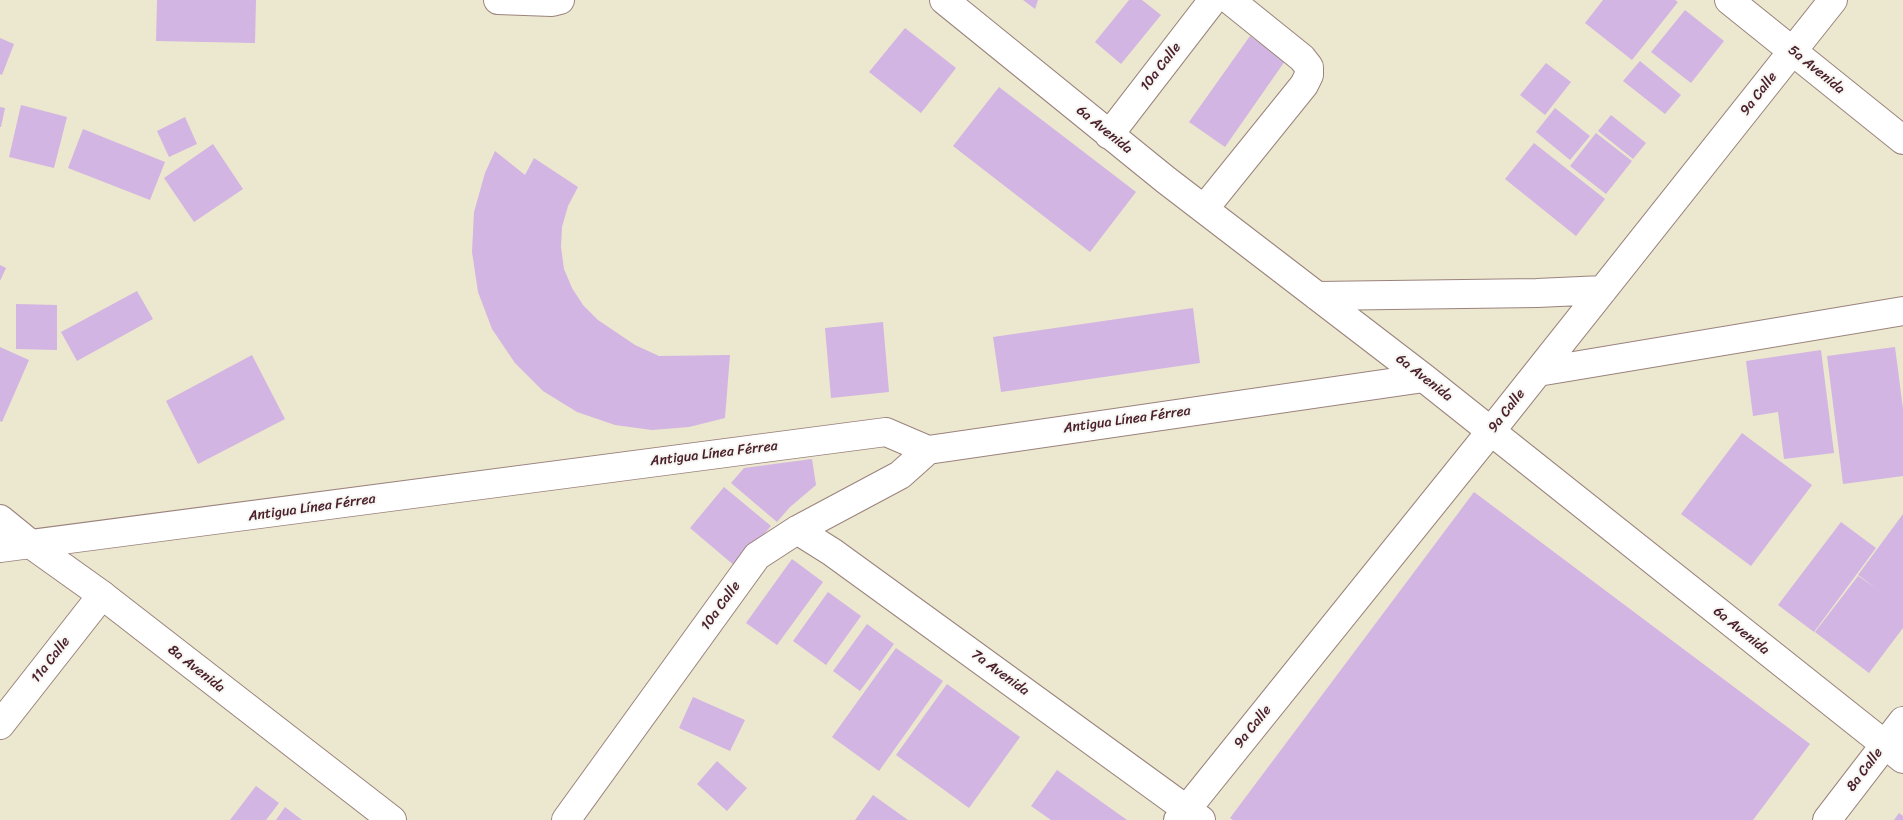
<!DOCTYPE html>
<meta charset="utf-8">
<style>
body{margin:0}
canvas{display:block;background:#ece7cf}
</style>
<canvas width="1903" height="820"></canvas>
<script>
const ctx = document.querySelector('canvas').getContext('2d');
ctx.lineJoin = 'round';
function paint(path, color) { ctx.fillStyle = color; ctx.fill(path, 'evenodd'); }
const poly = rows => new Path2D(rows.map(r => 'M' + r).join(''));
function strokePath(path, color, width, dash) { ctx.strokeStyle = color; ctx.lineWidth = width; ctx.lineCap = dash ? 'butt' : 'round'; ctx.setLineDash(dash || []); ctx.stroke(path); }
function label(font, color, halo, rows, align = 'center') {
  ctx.font = font + ' Sriracha,sans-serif'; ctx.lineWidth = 4; ctx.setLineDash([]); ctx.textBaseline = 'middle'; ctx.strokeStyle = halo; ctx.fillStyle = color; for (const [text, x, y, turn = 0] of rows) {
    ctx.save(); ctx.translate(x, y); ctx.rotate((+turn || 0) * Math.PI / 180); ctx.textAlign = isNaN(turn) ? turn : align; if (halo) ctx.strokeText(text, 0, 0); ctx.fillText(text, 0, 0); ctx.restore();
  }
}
const building = poly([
 [157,0,256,0,255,43,156,41],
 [1023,0,1038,0,1035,9],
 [1129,0,1142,0,1161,15,1121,64,1095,42],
 [1603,0,1675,0,1678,2,1632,60,1585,23],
 [1685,10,1724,41,1691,83,1651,52],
 [905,28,956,68,921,113,869,72],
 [1250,36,1285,61,1225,147,1189,122],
 [0,38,14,44,2,75,0,74],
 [1640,61,1681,95,1665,114,1623,81],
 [1546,63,1571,82,1545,115,1520,95],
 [999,87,1136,192,1090,252,953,146],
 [21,105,67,117,54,168,9,157],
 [0,107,5,108,1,127,0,127],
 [1555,108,1590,136,1570,160,1536,132],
 [1611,115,1646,143,1633,159,1598,131],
 [185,117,197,144,169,157,157,131],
 [83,129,165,162,150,200,68,168],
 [1596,133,1632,161,1606,194,1570,166],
 [1534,143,1605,199,1576,236,1505,179],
 [213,144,243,189,194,222,164,178],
 [495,151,525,175,534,158,578,187,568,206,562,227,561,247,564,269,572,288,583,305,598,320,635,345,659,356,730,355,725,418,689,427,652,430,615,425,577,412,543,391,515,363,492,329,478,292,472,252,474,212,485,173],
 [0,265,6,268,0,281],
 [137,291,153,319,77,361,61,332],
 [16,304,57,305,57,350,16,349],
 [1193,308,1200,363,1001,392,993,337],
 [883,322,889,392,831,398,825,328],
 [0,347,29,360,2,422,0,421],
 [1895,347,1903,409,1903,476,1843,484,1827,356],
 [1821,350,1834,453,1784,459,1778,412,1753,416,1746,361],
 [252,355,285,419,198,464,166,401],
 [1742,433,1812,485,1751,566,1681,514],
 [812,459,816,485,790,507,777,522,731,483,744,468],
 [724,487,771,526,736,567,690,528],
 [1474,492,1810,744,1753,820,1233,820,1230,818],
 [1903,514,1903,628,1869,673,1815,632,1858,576,1877,589,1858,575],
 [1841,522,1876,548,1814,632,1778,605],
 [792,559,823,582,777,645,746,623],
 [828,592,861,616,826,665,793,641],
 [867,624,894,644,860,691,833,671],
 [896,648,943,681,879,771,832,737],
 [947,684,1020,737,969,808,896,755],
 [693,697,745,720,730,751,679,728],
 [717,761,747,788,727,811,697,784],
 [1057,770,1127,820,1051,820,1031,806],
 [256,786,279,803,266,820,230,820],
 [873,795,908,820,855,820],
 [285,807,302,820,276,820],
 [1899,813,1903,816,1903,820,1894,820]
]);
const minor = poly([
 [498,0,552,2,560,0],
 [944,0,1166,180,1424,378,1903,759],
 [1729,0,1903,140],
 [1109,135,1213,0],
 [1204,209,1304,85,1309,75,1309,67,1302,58,1230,0],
 [1317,296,1537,293,1603,290],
 [1538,372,1903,311],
 [797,530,832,552,1201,820],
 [0,548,886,432,928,450,1424,378],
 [102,595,392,820],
 [566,820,757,556,797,530,900,475,928,450],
 [1178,820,1491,431,1833,0],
 [1827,820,1903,721]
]);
const major = poly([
 [0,519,32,545,102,595,0,725]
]);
const streetNames = [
 ["10a Calle",1161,67,-52],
 ["5a Avenida",1816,70,39],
 ["9a Calle",1759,94,-52],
 ["6a Avenida",1104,130,39],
 ["6a Avenida",1424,378,38],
 ["9a Calle",1507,411,-52],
 ["Antigua Línea Férrea",1127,420,-8],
 ["Antigua Línea Férrea",714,454,-7],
 ["Antigua Línea Férrea",312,508,-8],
 ["10a Calle",721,606,-54],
 ["6a Avenida",1741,631,39],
 ["11a Calle",51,660,-52],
 ["8a Avenida",196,669,38],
 ["7a Avenida",1000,673,36],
 ["9a Calle",1253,727,-51],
 ["8a Calle",1865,770,-53]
];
paint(building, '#d2b5e2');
strokePath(minor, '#9b837d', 30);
strokePath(major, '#9b837d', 30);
strokePath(minor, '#fff', 28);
strokePath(major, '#fff', 28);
label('14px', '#4a1f2b', '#f6f6f2', streetNames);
</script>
